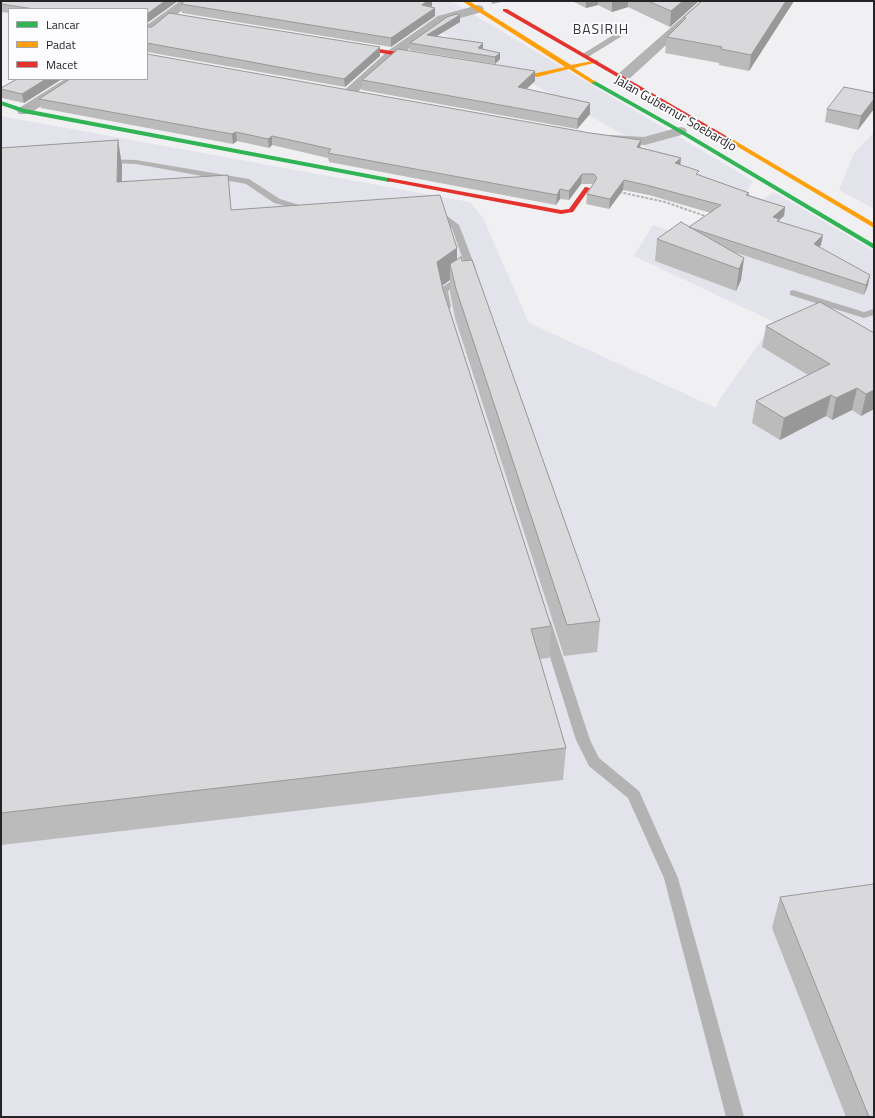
<!DOCTYPE html>
<style>
body{margin:0}
#map{position:relative;width:875px;height:1118px;overflow:hidden;background:#f0f0f3;font-family:"Titillium Web",sans-serif}
canvas{display:block}
.frame{position:absolute;inset:0;border:2px solid #242426;pointer-events:none}
.legend{position:absolute;left:8px;top:8px;width:140px;height:72px;box-sizing:border-box;background:#fdfdff;border:1px solid #a6a6a8;margin:0;padding:5px 7px;list-style:none;font-size:12px;color:#242426}
.legend li{display:flex;align-items:center;gap:8px;height:20px}
.legend b{width:20px;border:1px solid #a6a6a8}
</style>
<div id="map">
<canvas width="875" height="1118"></canvas>
<div class="frame"></div>
<ul class="legend">
<li><b style="height:5px;background:#30b455"></b>Lancar</li>
<li><b style="height:5px;background:#ff9f0a"></b>Padat</li>
<li><b style="height:5px;background:#e5322d"></b>Macet</li>
</ul>
</div>
<script>
const ctx = document.querySelector('canvas').getContext('2d');
ctx.lineJoin = 'round';
function paint(path, color) { ctx.fillStyle = color; ctx.fill(path, 'evenodd'); }
const poly = rows => new Path2D(rows.map(r => 'M' + r).join(''));
function strokePath(path, color, width, dash) { ctx.strokeStyle = color; ctx.lineWidth = width; ctx.lineCap = dash ? 'butt' : 'round'; ctx.setLineDash(dash || []); ctx.stroke(path); }
function label(font, color, halo, rows, align = 'center') {
  ctx.font = font + ' "Titillium Web",sans-serif'; ctx.lineWidth = 3.5; ctx.setLineDash([]); ctx.textBaseline = 'middle'; ctx.strokeStyle = halo; ctx.fillStyle = color; for (const [text, x, y, turn = 0] of rows) {
    ctx.save(); ctx.translate(x, y); ctx.rotate((+turn || 0) * Math.PI / 180); ctx.textAlign = isNaN(turn) ? turn : align; if (halo) ctx.strokeText(text, 0, 0); ctx.fillText(text, 0, 0); ctx.restore();
  }
}
const built = poly([
 [306,1,451,1,753,181,741,201,423,22],
 [1,116,470,202,483,218,529,323,716,408,719,400,774,322,634,256,653,225,701,241,774,192,874,251,874,1117,1,1117],
 [874,132,874,209,839,190,854,153]
]);
const path = poly([
 [619,192,665,202,708,217]
]);
const lane = poly([
 [494,1,506,1,492,4,491,3,494,1],
 [615,34,622,36,588,57,581,55,615,34],
 [103,159,136,160,249,179,280,199,312,209,308,212,274,203,246,184,136,164,106,163,103,163,103,159],
 [434,212,446,215,459,225,476,269,472,276,448,291,451,307,446,310,441,307,438,290,465,272,466,269,452,228,440,219,431,217,431,213,434,212],
 [793,290,864,312,874,309,874,315,864,318,790,295,790,291,793,290],
 [545,618,549,619,551,622,590,740,599,758,639,791,678,878,744,1117,726,1117,664,878,628,798,589,766,576,740,539,622,541,619,545,618]
]);
const street = poly([
 [180,1,194,1,152,34,147,35,147,25,180,1],
 [701,1,714,1,628,80,618,80,616,77,618,74,701,1],
 [478,5,482,6,484,9,482,12,446,22,399,56,353,96,343,96,341,93,389,50,438,16,478,5],
 [65,79,82,79,29,114,19,114,17,111,19,108,65,79],
 [680,127,685,128,687,131,685,134,645,145,611,143,606,142,604,139,606,136,611,135,644,137,680,127]
]);
const fast = poly([
 [591,81,595,81,682,130,874,244,874,249,678,132,591,83,591,81],
 [1,101,25,109,389,178,392,180,389,182,24,113,1,105,1,101]
]);
const slow = poly([
 [462,1,469,1,571,65,598,60,598,62,574,68,596,82,591,83,569,69,537,77,503,72,503,70,505,69,537,73,565,67,462,1],
 [723,136,727,136,874,223,874,228,723,138,723,136]
]);
const jam = poly([
 [503,9,507,9,728,137,723,138,503,11,503,9],
 [349,44,422,56,425,58,422,60,347,47,347,45,349,44],
 [389,178,561,210,569,209,585,187,590,188,573,212,561,214,387,181,387,179,389,178]
]);
const wall = poly([
 [1,1,178,1,147,23,147,9,9,9,9,13,1,12],
 [185,1,432,1,432,6,431,7,435,8,435,16,391,47,182,13,181,4],
 [572,1,699,1,670,27,628,7,612,12,598,5,586,8],
 [794,1,749,71,719,65,719,63,665,53,667,37,683,20,684,17],
 [460,15,460,22,436,36,483,43,483,49,500,59,495,64,410,50,410,43],
 [147,27,380,47,380,56,345,87,147,52],
 [535,71,535,81,526,89,590,114,577,129,362,90,362,80],
 [17,79,62,79,24,103,2,98,1,88],
 [874,93,858,130,825,122,827,109],
 [39,99,590,133,641,140,640,147,681,158,680,165,699,175,749,193,749,195,785,207,784,216,778,221,821,245,819,247,868,285,864,295,734,252,744,258,741,280,736,291,655,261,657,239,689,227,711,213,649,195,623,190,609,209,586,204,587,194,593,184,581,184,569,200,560,199,556,205,329,162,328,158,272,145,269,148,237,141,233,144,41,108],
 [118,140,122,166,122,182,231,210,457,259,600,621,597,652,564,656,455,318,450,292,450,280,442,286,443,290,551,626,549,658,539,659,566,748,563,780,1,845,1,148],
 [820,302,874,409,861,416,852,410,832,420,826,416,780,440,752,423,756,401,808,375,762,347,766,326],
 [780,897,874,1117,846,1117,772,928]
]);
const shadedWall = poly([
 [165,1,178,1,147,23,147,14],
 [427,1,432,1,432,6,422,13,422,5],
 [586,1,598,1,598,5,586,8],
 [612,1,628,1,628,7,612,12],
 [683,1,699,1,670,27,671,11],
 [786,1,794,1,749,71,751,55],
 [435,8,435,16,391,47,391,38],
 [460,15,460,22,427,42,427,35],
 [483,43,483,50,478,55,478,48],
 [380,47,380,56,345,87,344,79],
 [500,53,500,59,495,64,495,57],
 [535,71,535,81,518,97,518,87],
 [46,79,62,79,24,103,22,94],
 [874,99,874,109,858,130,861,116],
 [590,103,590,114,577,129,578,119],
 [236,132,237,141,233,144,232,134],
 [272,136,272,145,269,148,268,139],
 [118,140,122,166,121,209,117,182],
 [641,140,640,149,637,147],
 [681,158,680,168,675,163],
 [582,174,581,184,569,200,569,191],
 [624,180,623,190,609,209,610,199],
 [560,189,560,199,556,205,557,195],
 [785,207,784,216,778,221,777,229,773,217],
 [823,235,821,245,812,253,814,244],
 [457,248,457,275,450,264,450,280,437,289,437,262],
 [744,258,741,280,736,291,739,269],
 [870,275,868,285,864,295,866,285],
 [857,388,852,410,832,420,836,398],
 [874,390,874,409,861,416,866,394],
 [831,395,826,416,780,440,784,418]
]);
const building = poly([
 [1,1,165,1,147,14,147,9,34,9,1,4,1,1],
 [185,1,427,1,422,5,435,8,391,38,181,4,185,1],
 [648,1,683,1,671,11,648,1],
 [702,1,786,1,751,55,721,49,722,47,667,37,686,18,684,17,702,1],
 [169,13,380,47,344,79,147,43,147,27,152,27,169,13],
 [456,14,460,15,427,35,483,43,478,48,500,53,495,57,410,43,447,17,456,14],
 [398,49,535,71,518,87,590,103,578,119,362,80,398,49],
 [147,54,590,133,641,140,637,147,681,158,675,163,699,171,696,174,749,193,746,195,785,207,773,217,779,219,777,221,823,235,814,244,870,275,866,285,691,228,689,227,721,205,650,186,624,180,610,199,587,194,597,178,594,174,582,174,569,191,560,189,557,195,328,153,331,149,272,136,268,139,236,132,232,134,39,99,70,79,147,79,147,54],
 [17,79,46,79,22,94,1,89,1,88,17,79],
 [844,87,874,93,874,99,861,116,827,109,844,87],
 [118,140,117,182,228,175,231,210,440,195,457,248,437,262,443,290,551,626,531,629,566,748,1,813,1,148,118,140],
 [681,222,744,258,739,269,657,239,681,222],
 [461,257,462,261,472,260,600,621,567,625,456,289,450,264,461,257],
 [820,302,874,333,874,390,866,394,857,388,836,398,831,395,784,418,756,401,830,364,766,326,820,302],
 [874,884,874,1117,869,1117,780,897,874,884]
]);
const farStreetnames = [
 ["Jalan Gubernur Soebardjo",675,114,30]
];
const farQuarternames = [
 ["BASIRIH",601,31]
];
paint(built, '#e3e3ec');
strokePath(path, '#b4b4b5', 2, [3, 1.5]);
paint(lane, '#b4b3b3');
paint(street, '#b4b3b3');
paint(fast, '#30b455');
paint(slow, '#ff9f0a');
paint(jam, '#e5322d');
paint(wall, '#bbbbbc');
paint(shadedWall, '#989899');
paint(building, '#d9d9db');
strokePath(building, '#989899', 1);
label('13px', '#242426', '#fdfdff', farStreetnames);
ctx.letterSpacing = '1px';
label('14px', '#37373b', '#fdfdff', farQuarternames);
ctx.letterSpacing = '0px';
</script>
